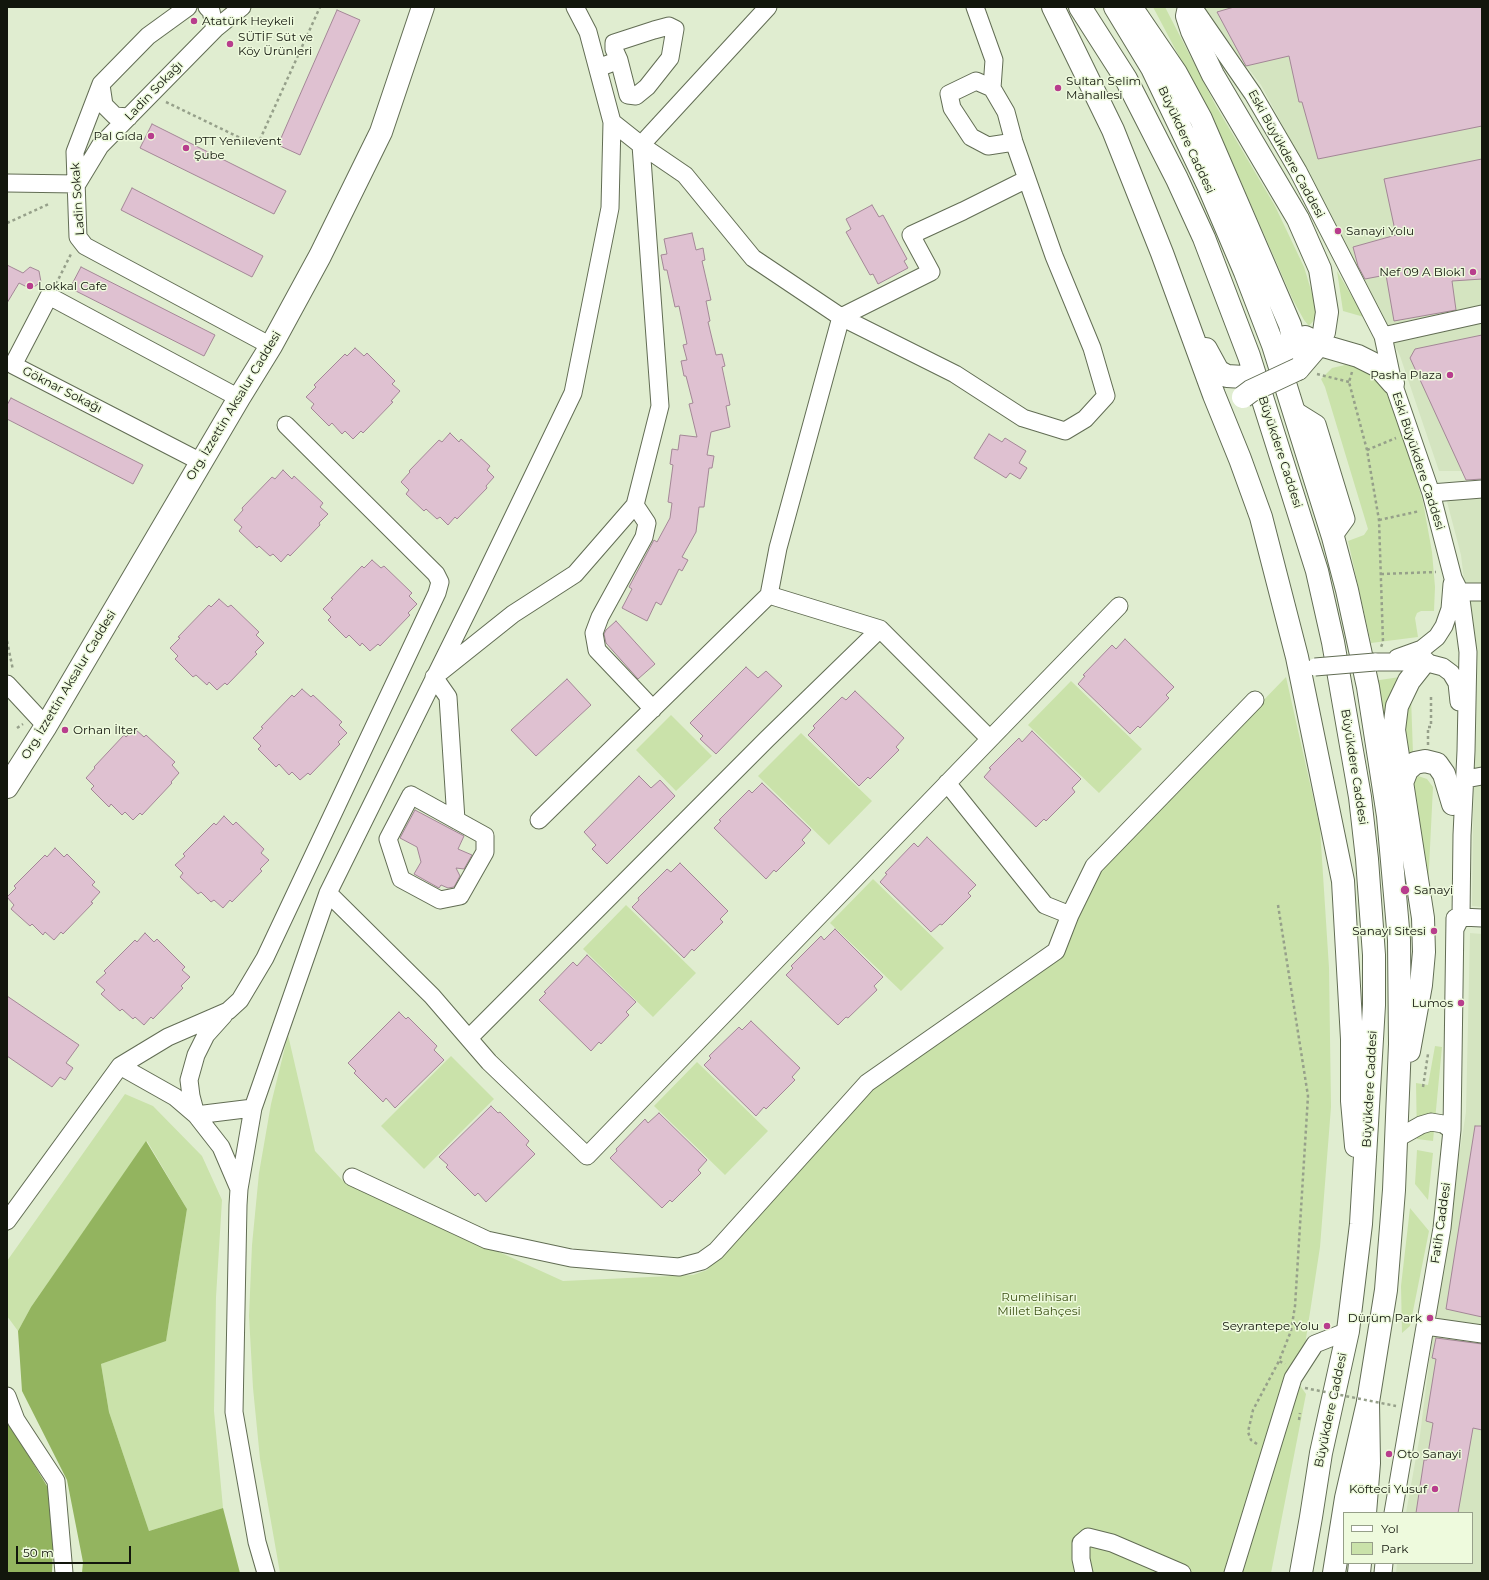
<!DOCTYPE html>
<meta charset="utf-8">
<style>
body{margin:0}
#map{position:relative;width:1489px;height:1580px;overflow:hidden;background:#e0edd0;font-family:Montserrat,sans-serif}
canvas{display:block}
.frame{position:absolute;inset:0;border:8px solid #12160c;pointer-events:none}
.legend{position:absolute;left:1343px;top:1512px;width:130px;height:52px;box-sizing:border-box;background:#eefadd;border:1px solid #969f89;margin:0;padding:5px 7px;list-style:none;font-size:12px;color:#12160c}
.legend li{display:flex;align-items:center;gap:8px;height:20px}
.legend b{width:20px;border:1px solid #969f89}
.scale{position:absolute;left:16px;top:1546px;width:115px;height:18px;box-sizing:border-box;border:2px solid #12160c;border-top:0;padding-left:5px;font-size:12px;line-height:14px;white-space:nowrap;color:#12160c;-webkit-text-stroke:3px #eefadd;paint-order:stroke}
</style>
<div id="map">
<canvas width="1489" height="1580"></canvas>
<div class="frame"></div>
<ul class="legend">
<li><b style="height:5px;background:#fff"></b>Yol</li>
<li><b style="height:11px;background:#cae2aa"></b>Park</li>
</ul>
<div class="scale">50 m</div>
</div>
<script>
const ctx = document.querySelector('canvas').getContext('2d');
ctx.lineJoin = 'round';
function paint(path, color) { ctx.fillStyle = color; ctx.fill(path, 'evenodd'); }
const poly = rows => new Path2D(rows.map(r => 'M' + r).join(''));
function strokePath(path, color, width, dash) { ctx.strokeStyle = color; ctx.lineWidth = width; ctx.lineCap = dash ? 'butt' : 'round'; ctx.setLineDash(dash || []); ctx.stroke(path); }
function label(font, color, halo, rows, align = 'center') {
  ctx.font = font + ' Montserrat,sans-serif'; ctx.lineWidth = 3; ctx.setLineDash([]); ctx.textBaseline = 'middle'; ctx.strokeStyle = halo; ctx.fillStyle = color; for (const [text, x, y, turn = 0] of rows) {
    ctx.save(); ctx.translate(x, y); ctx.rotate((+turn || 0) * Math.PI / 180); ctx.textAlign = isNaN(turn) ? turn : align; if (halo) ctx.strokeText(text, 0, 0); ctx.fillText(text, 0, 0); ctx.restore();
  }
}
const built = poly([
 [1211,7,1482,7,1482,471,1439,471,1400,356,1327,209,1261,85,1203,9],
 [1482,493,1482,907,1472,906,1475,673,1461,555,1445,494],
 [1470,933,1482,934,1482,1573,1396,1573,1397,1563,1472,1563,1472,1513,1406,1513,1420,1435,1439,1283,1466,1112]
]);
const green = poly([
 [1153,7,1165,7,1216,106,1275,206,1304,267,1314,300,1316,311,1314,320,1309,326,1304,320,1293,300,1219,132],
 [1337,271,1364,317,1343,311],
 [1345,365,1358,367,1369,373,1382,382,1404,435,1423,502,1432,552,1435,587,1434,611,1421,611,1417,613,1415,618,1418,637,1371,643,1348,541,1364,535,1368,529,1325,387,1321,379,1332,368],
 [1286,677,1320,828,1329,968,1331,1107,1320,1247,1299,1384,1306,1394,1271,1573,280,1573,260,1459,253,1388,249,1316,252,1245,259,1173,271,1104,288,1035,315,1151,343,1181,563,1281,693,1275,707,1270,875,1082,1063,953,1098,871],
 [1400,677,1393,688,1387,702,1387,793,1373,681],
 [1071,681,1142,749,1099,793,1028,725],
 [1411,697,1413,754,1401,758,1399,735],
 [671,715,712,756,676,791,636,750],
 [801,733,872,801,829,845,758,776],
 [1418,776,1427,779,1433,787,1428,888,1412,782],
 [873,879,944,948,901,991,830,923],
 [626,905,696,973,653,1017,583,949],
 [1435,1046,1442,1047,1433,1141,1417,1139,1416,1083,1428,1085],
 [451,1056,494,1099,424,1169,381,1126],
 [697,1062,768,1131,725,1175,654,1106],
 [125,1094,153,1106,202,1156,222,1200,216,1297,214,1411,223,1508,149,1531,109,1412,101,1364,166,1340,187,1209,147,1141,31,1307,18,1331,7,1316,7,1261],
 [1417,1150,1433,1153,1428,1200,1415,1184],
 [1410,1208,1429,1231,1410,1326,1402,1333,1401,1286]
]);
const forest = poly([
 [146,1141,187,1209,166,1341,101,1364,109,1412,149,1531,223,1508,240,1573,82,1573,83,1562,67,1480,22,1391,18,1331,31,1307],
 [7,1420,50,1491,54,1530,52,1573,7,1573]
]);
const building = poly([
 [1234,7,1482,7,1482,126,1318,159,1302,102,1299,102,1289,56,1246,66,1217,12,1234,7],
 [337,10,360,20,300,155,278,145,337,10],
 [152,124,286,191,274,214,140,148,152,124],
 [1482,159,1482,279,1452,281,1456,310,1394,321,1386,275,1365,279,1358,266,1353,247,1396,235,1384,179,1482,159],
 [132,188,263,256,252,277,121,210,132,188],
 [872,205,879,217,883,215,907,259,904,261,908,268,878,284,873,274,870,275,846,232,851,229,846,219,872,205],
 [692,233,696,250,703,248,705,260,702,261,711,300,706,301,710,321,708,322,716,355,722,354,725,366,722,367,730,405,726,406,730,427,711,432,707,455,714,456,712,468,709,468,704,507,699,507,696,532,682,557,688,560,682,571,679,569,661,605,656,602,647,621,622,608,632,589,629,587,654,540,657,542,670,518,672,503,668,502,673,465,670,464,672,449,678,450,680,435,697,437,689,404,693,403,686,376,684,376,681,361,687,360,683,345,687,344,679,306,675,307,667,270,664,270,661,255,667,254,664,239,692,233],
 [7,265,23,273,30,267,39,271,41,282,31,289,19,283,7,303,7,265],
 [81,267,215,335,204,356,70,288,81,267],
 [1482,335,1482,479,1466,480,1410,358,1415,349,1482,335],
 [355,348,364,356,367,353,395,381,392,384,400,391,391,401,393,402,363,433,361,431,353,439,345,431,342,434,332,423,329,426,311,408,314,404,306,397,316,387,314,385,345,354,347,356,355,348],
 [11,398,143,465,133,484,7,419,7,405,11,398],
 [450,433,459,442,461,439,490,466,487,470,494,477,486,486,487,488,457,519,455,517,448,525,440,517,437,519,426,509,424,511,406,494,409,490,401,482,410,472,409,471,439,440,442,442,450,433],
 [989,434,1002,442,1005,438,1026,451,1019,463,1027,468,1020,479,1010,473,1006,478,974,458,989,434],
 [283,470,292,479,294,476,323,503,320,507,328,514,319,523,320,525,290,556,288,554,281,562,273,554,270,556,259,546,257,548,239,531,242,527,234,520,243,510,242,508,272,477,275,479,283,470],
 [372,560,381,568,384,566,412,593,409,596,417,604,408,613,410,615,380,646,378,644,370,651,362,643,360,646,349,635,346,638,328,620,331,617,323,609,333,599,331,598,362,566,364,568,372,560],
 [219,599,228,607,231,605,259,632,256,635,264,643,255,652,257,654,227,685,225,683,217,690,209,682,207,685,196,675,193,677,175,659,178,656,170,648,180,638,178,637,209,605,211,607,219,599],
 [616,621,655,664,638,679,606,643,604,634,606,630,616,621],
 [1125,639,1174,687,1166,695,1169,698,1140,728,1138,726,1130,734,1078,684,1085,676,1083,675,1112,645,1116,649,1125,639],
 [746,667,758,678,766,671,782,686,716,754,700,739,703,736,690,723,746,667],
 [567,679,591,705,536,756,511,730,567,679],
 [302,689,311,697,313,695,342,722,339,725,347,733,338,742,340,744,310,775,308,773,300,780,292,772,289,775,279,764,276,767,258,749,261,746,253,738,263,728,261,727,292,695,294,697,302,689],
 [855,691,904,738,896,747,899,750,870,779,868,777,859,786,808,735,815,728,813,726,842,697,846,700,855,691],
 [135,729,144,737,146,735,175,762,172,765,179,773,171,782,172,783,142,815,140,813,133,820,125,812,122,815,111,804,109,807,91,789,94,786,86,778,95,768,94,767,124,735,126,737,135,729],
 [1032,731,1081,779,1072,788,1075,792,1046,821,1044,819,1036,827,984,777,991,769,989,768,1019,738,1022,742,1032,731],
 [639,776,651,788,660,780,675,796,607,864,592,849,596,845,584,832,639,776],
 [762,783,811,830,802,840,805,843,776,872,774,870,766,879,714,828,721,821,719,820,749,790,752,793,762,783],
 [415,810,464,836,458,849,472,855,464,869,456,868,460,876,454,887,448,888,441,885,439,888,414,874,421,862,417,847,400,838,415,810],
 [224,816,233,825,236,822,264,849,261,853,269,860,260,869,262,871,232,902,230,900,223,908,214,900,211,902,201,892,198,894,180,877,183,873,175,865,185,856,183,854,214,823,216,825,224,816],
 [927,837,976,885,968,893,971,896,942,925,940,924,931,932,880,882,887,874,885,873,914,843,918,847,927,837],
 [55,848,64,857,67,854,95,882,92,885,100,892,91,902,93,903,63,934,61,932,54,940,45,932,43,935,32,924,30,926,11,909,14,905,7,897,16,888,14,886,45,855,47,857,55,848],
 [680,863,728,911,720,919,723,922,694,951,692,949,684,958,632,907,639,900,638,898,667,869,671,872,680,863],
 [835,929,883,977,874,986,877,990,848,1018,846,1017,838,1025,786,975,793,968,791,966,821,936,824,940,835,929],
 [145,933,154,942,157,939,185,967,182,970,190,977,181,986,183,988,153,1019,151,1017,144,1025,135,1017,133,1019,122,1009,120,1011,101,994,105,990,96,982,106,973,104,971,135,940,137,942,145,933],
 [587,955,636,1002,626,1012,629,1015,601,1044,599,1042,591,1051,539,1000,546,993,544,992,573,962,577,966,587,955],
 [7,996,79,1045,66,1063,73,1068,65,1080,60,1077,52,1087,7,1056,7,996],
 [399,1012,406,1019,408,1017,437,1046,434,1050,444,1060,395,1108,386,1098,383,1102,354,1073,356,1071,348,1063,399,1012],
 [751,1021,800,1068,792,1077,795,1080,766,1109,764,1107,756,1116,704,1065,711,1058,709,1056,739,1027,742,1030,751,1021],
 [491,1106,498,1113,500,1112,529,1141,526,1145,535,1154,486,1202,478,1193,475,1196,446,1167,448,1165,439,1157,491,1106],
 [659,1113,707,1160,698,1170,701,1173,672,1202,670,1200,662,1208,610,1158,617,1151,616,1149,645,1119,648,1123,659,1113],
 [1475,1126,1482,1126,1482,1317,1446,1309,1475,1126],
 [1436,1338,1482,1344,1482,1430,1473,1428,1458,1513,1416,1513,1424,1460,1427,1460,1433,1423,1426,1421,1436,1359,1432,1358,1436,1338]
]);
const path = poly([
 [166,102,257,146,320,7],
 [7,223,49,204],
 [56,284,71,254],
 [1352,372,1349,382,1367,450,1379,520,1383,642,1381,647],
 [1317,374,1349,382],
 [1367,450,1396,438],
 [1379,520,1420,511],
 [1381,574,1436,572],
 [7,641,13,670],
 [17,728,23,724],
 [1428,745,1428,727,1431,727,1431,696],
 [1278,905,1308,1096,1295,1306,1291,1331,1279,1361,1285,1364],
 [1423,1087,1428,1054],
 [1299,1420,1300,1413],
 [1257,1444,1251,1440,1248,1432,1253,1410,1279,1361]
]);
const minor = poly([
 [188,7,148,36,101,84,75,152,78,237,85,246,271,346],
 [207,7,211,11,215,29],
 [1193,7,1253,94,1298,171,1383,336,1393,383,1431,493,1453,578,1460,592,1468,652,1466,751,1462,835,1461,917,1455,929],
 [598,68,619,60,614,49,614,43,654,30,669,26,675,29,670,58,647,87,636,96,628,95,619,60],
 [101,85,104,105,115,116,129,117],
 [992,88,976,81,949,94,952,108,971,137,988,146,1014,142],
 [612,122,641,145,685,175,753,258,841,317,955,374,1023,418,1065,431,1085,419,1106,396,1092,348,1054,256,1014,142,1006,112,992,88,994,60,975,7],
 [7,183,77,184],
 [77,184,100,146,215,29,242,7],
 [1383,336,1482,314],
 [1293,409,1317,424,1346,519,1333,537],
 [201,462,13,365,49,296,239,398],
 [1431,493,1482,489],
 [635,505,647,523,644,537,600,617,594,633,597,650,653,709],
 [1460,592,1482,592],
 [1397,658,1422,649,1437,637,1444,626,1450,609,1452,584],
 [1375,662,1424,662,1443,667,1451,673,1457,683,1459,702],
 [7,684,46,726],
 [990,739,1119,606],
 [1466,779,1482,776],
 [947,783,1045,905,1070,915],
 [411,795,485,836,485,852,460,896,440,900,401,879,388,839,411,795],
 [456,820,448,697,434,677,513,614,575,574,635,505,660,406,641,145,768,7],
 [539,820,769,595],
 [328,893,432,996,489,1062,587,1156,990,739,880,629,769,595,778,548,841,317,931,272,911,235,963,211,1027,179],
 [1461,917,1482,918],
 [224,1015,206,1035,196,1055,189,1080,191,1096,196,1115,253,1108],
 [469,1038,767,739,880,629],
 [120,1066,175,1097,196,1115,221,1147,239,1189],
 [1396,1139,1421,1125,1431,1122,1443,1124,1452,1130],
 [352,1177,487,1240,571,1258,679,1267,702,1261,716,1251,867,1083,1056,951,1070,915,1094,866,1255,700],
 [7,1221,120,1066,168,1037,228,1011,240,1000,265,958,437,593,440,582,436,574,286,425],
 [1426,1326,1482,1334],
 [7,1396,16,1420,56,1481,64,1573],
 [1393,1513,1442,1228,1452,1130,1455,918],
 [266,1573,257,1542,234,1412,238,1205,239,1189,253,1108,328,893,478,590,573,393,610,208,612,122,588,32,575,7],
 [1084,1573,1081,1559,1081,1543,1088,1537,1112,1543,1182,1573],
 [1233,1573,1293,1378,1315,1344,1348,1331],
 [1383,1573,1384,1563]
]);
const major = poly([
 [1053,7,1113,130,1162,253,1214,395,1240,459,1261,517,1297,657,1343,881,1352,1039,1352,1101,1356,1146],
 [1080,7,1126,79,1177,179,1204,238,1249,356,1317,571,1333,642,1360,797,1367,859,1374,955,1374,1005,1361,1224,1348,1331,1321,1453,1311,1517,1301,1573],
 [1115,7,1152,68,1208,185,1245,272,1273,345,1333,537,1347,590,1368,687,1388,816,1399,940,1400,1044,1394,1190,1386,1290,1368,1402,1346,1498,1334,1573],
 [1131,7,1176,73,1201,119,1290,325,1294,342,1293,348,1282,360],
 [1189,7,1187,16,1192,31,1213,75,1298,219,1320,269,1327,312,1324,332,1316,348,1298,369],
 [1305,337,1327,347,1358,356,1378,366,1393,383],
 [1206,349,1218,371,1227,376,1244,377],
 [1402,783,1407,770,1415,763,1425,761,1437,764,1444,774,1453,804],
 [7,787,46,726,239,398,271,346,320,256,381,132,423,7],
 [1409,1051,1421,985,1424,952,1423,918,1394,730,1397,706,1409,681,1424,662]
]);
const highway = poly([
 [1365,1513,1369,1463,1368,1402],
 [1359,1573,1360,1563]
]);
const pathBridge = poly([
 [1305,1388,1396,1406]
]);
const minorBridge = poly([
 [1315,667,1375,662]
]);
const majorBridge = poly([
 [1243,397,1251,391,1298,369]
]);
const markers = [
 [194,21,4,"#b83d8d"],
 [230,44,4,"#b83d8d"],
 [1058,88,4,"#b83d8d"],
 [151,136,4,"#b83d8d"],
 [186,148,4,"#b83d8d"],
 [1338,231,4,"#b83d8d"],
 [1473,272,4,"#b83d8d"],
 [30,286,4,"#b83d8d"],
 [1450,375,4,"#b83d8d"],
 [65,730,4,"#b83d8d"],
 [1405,890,5,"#b83d8d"],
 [1434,931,4,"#b83d8d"],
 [1461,1003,4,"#b83d8d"],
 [1430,1318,4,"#b83d8d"],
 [1327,1326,4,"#b83d8d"],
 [1389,1454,4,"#b83d8d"],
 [1435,1489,4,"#b83d8d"]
];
const poiNames = [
 ["Atatürk Heykeli",202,21],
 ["SÜTİF Süt ve",238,37],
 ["Köy Ürünleri",238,51],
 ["Sultan Selim",1066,81],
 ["Mahallesi",1066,95],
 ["Pal Gıda",143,136,"right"],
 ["PTT Yenilevent",194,141],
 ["Şube",194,155],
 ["Sanayi Yolu",1346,231],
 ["Nef 09 A Blok1",1465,272,"right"],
 ["Lokkal Cafe",38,286],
 ["Pasha Plaza",1442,375,"right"],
 ["Orhan İlter",73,730],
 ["Sanayi",1414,890],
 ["Sanayi Sitesi",1426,931,"right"],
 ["Lumos",1453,1003,"right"],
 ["Dürüm Park",1422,1318,"right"],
 ["Seyrantepe Yolu",1319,1326,"right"],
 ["Oto Sanayi",1397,1454],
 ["Köfteci Yusuf",1427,1489,"right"]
];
const streetNames = [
 ["Ladin Sokağı",154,91,-46],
 ["Büyükdere Caddesi",1186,140,65],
 ["Eski Büyükdere Caddesi",1286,154,61],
 ["Ladin Sokak",78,199,-94],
 ["Göknar Sokağı",62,390,27],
 ["Org. İzzettin Aksalur Caddesi",234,406,-59],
 ["Büyükdere Caddesi",1280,452,72],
 ["Eski Büyükdere Caddesi",1418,461,72],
 ["Org. İzzettin Aksalur Caddesi",69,685,-59],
 ["Büyükdere Caddesi",1354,767,81],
 ["Büyükdere Caddesi",1370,1089,-87],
 ["Fatih Caddesi",1441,1223,-82],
 ["Büyükdere Caddesi",1331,1410,-78]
];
const parkNames = [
 ["Rumelihisarı",1039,1297],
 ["Millet Bahçesi",1039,1311]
];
paint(built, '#d4e4c0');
paint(green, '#cae2aa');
paint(forest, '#93b45f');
paint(building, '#dfc1d1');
strokePath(building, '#a38796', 1);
strokePath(minor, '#626d54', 19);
strokePath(major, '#626d54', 24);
strokePath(highway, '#626d54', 24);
strokePath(path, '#96a08a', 2.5, [3, 3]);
strokePath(minor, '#fff', 17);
strokePath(major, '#fff', 22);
strokePath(highway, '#fff', 22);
strokePath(minorBridge, '#626d54', 19, []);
strokePath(majorBridge, '#626d54', 24, []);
strokePath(pathBridge, '#96a08a', 2.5, [3, 3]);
strokePath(minorBridge, '#fff', 17);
strokePath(majorBridge, '#fff', 22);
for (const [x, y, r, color] of markers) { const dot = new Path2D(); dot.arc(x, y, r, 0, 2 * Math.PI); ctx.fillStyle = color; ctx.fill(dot); strokePath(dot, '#eefadd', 1.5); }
label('12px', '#12160c', '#eefadd', poiNames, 'left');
label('12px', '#12160c', '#eefadd', streetNames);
label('12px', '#3b5013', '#eefadd', parkNames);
</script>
